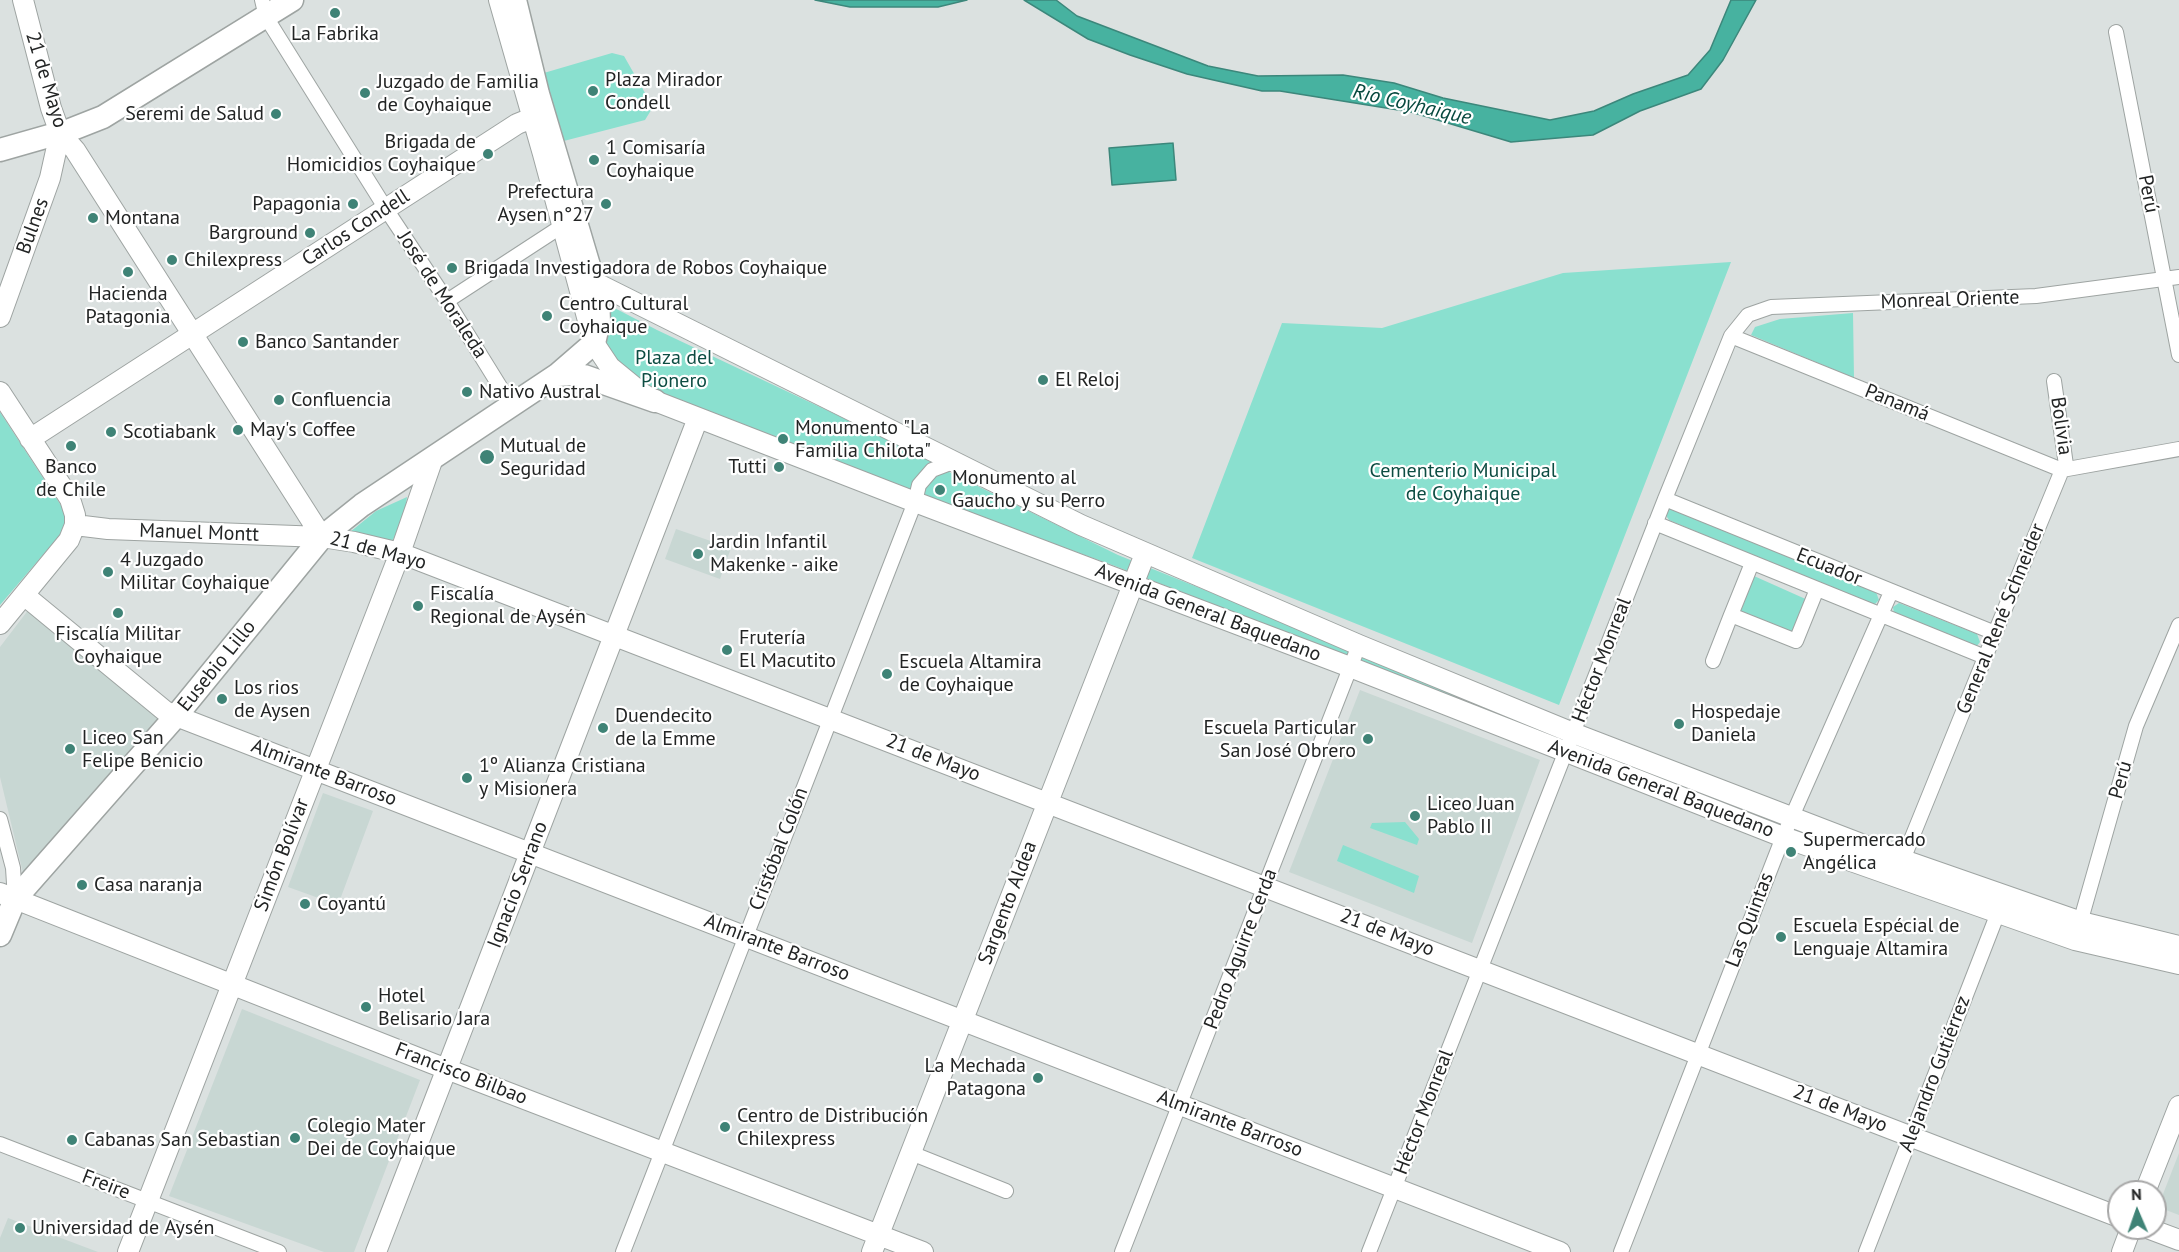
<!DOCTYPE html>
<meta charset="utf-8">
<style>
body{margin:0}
#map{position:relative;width:2179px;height:1252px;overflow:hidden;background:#dbe1e0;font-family:"PT Sans",sans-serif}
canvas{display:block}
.north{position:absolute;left:2107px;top:1180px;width:60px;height:60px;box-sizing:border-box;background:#fff;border:2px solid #a7a7a7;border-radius:50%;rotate:358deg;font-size:16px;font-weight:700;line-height:24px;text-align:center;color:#222424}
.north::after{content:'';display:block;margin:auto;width:21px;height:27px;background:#3f8376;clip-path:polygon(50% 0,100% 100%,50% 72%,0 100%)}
</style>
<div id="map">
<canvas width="2179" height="1252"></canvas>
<div class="north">N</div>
</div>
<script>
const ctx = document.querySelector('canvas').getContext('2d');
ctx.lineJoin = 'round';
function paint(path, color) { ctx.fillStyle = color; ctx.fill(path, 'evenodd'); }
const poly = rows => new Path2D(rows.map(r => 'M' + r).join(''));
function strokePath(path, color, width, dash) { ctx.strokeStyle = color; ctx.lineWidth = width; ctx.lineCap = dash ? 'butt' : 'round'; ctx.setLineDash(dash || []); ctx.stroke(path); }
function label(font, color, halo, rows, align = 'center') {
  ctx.font = font + ' "PT Sans",sans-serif'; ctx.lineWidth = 4.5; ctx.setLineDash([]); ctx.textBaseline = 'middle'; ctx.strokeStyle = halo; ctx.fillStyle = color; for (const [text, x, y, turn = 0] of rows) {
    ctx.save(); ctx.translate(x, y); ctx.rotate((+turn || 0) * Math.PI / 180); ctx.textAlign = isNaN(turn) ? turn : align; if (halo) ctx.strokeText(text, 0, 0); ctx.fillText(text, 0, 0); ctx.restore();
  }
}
const built = poly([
 [676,529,731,548,720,579,665,559],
 [29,609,165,720,24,877,0,777,0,647],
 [1360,690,1540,760,1472,943,1289,872],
 [323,793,373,811,338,905,288,887],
 [242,1009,420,1080,354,1252,324,1252,169,1196],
 [2179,1153,2179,1215,2158,1207],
 [8,1218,98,1252,0,1252,0,1238]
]);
const green = poly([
 [612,53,624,56,653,107,645,120,556,143,537,75],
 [1731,262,1559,705,1192,558,1282,323,1382,328,1563,273],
 [601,301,657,330,911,450,951,473,1118,555,1331,641,1546,731,1545,734,1115,566,939,502,659,395,616,361,604,344],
 [1853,313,1854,378,1751,335,1755,327,1780,319],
 [0,412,64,510,65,518,64,526,60,535,0,605],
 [407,497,405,512,392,542,350,532,376,511],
 [1672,506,1876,592,1879,600,1875,604,1870,606,1669,520,1665,514,1668,508],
 [1754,576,1810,601,1796,634,1740,613],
 [1899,603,1977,634,1980,642,1976,647,1894,614,1893,607],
 [1405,822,1419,839,1417,845,1370,828,1372,823],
 [1343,845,1419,876,1414,893,1337,861]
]);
const water = poly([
 [815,0,967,0,938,7,850,7,815,0],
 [1024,0,1056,0,1077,16,1208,66,1258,76,1343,75,1394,83,1443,98,1550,120,1594,111,1633,94,1688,75,1710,50,1731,0,1756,0,1723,60,1701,89,1640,111,1593,135,1511,142,1411,112,1280,91,1262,91,1187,74,1130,55,1088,39,1024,0],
 [1173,143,1176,180,1112,185,1109,148,1173,143]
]);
const street = poly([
 [262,0,266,17,386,209,447,301,512,406],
 [2116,32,2179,355],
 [447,301,562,226],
 [1731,336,2062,470],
 [2062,470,2179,449],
 [1665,499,1995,633],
 [1655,523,1985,657],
 [1752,563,1731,615,1796,641,1817,589],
 [1713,661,1731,615],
 [0,819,13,868,15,899],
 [1900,867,1995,633,2062,470,2066,465,2054,381],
 [2078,930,2136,726,2179,625],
 [0,1144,279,1252],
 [911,1153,1006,1191],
 [623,1252,915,502,919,485,932,470,953,462],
 [1122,1252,1359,645],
 [1369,1252,1665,499,1731,336,1748,315,1771,307,2036,296,2179,277],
 [1621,1252,1783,837,1891,592],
 [1866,1252,2001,905]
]);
const secondary = poly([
 [23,0,51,108,60,133,75,150,322,537],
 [499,0,543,154,594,343,610,367,643,394,655,401,915,502,1350,667,1783,837,2075,940,2179,964],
 [594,282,1081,525,1359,645,1573,733,1903,860,2081,922,2179,946],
 [0,317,50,178,60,133],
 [0,392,70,499,75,515,75,525,69,540,0,624],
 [30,439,517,124,544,113],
 [75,525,108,529,322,537,354,542,400,553,2119,1217],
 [24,595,165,711,176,716,1560,1252],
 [0,893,431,1063,923,1252],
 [2145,1192,2179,1106],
 [2147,1228,2179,1240],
 [128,1252,400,553,433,458],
 [376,1252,698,418],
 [872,1252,1145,554],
 [2122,1252,2131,1228]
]);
const primary = poly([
 [0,150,70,130,103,117,292,0],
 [557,375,572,374,584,376,655,401],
 [0,935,15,899,176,716,322,537,362,505,557,375,594,343,599,322,598,296,538,94,515,0]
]);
const markers = [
 [335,13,6,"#3f8376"],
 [593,91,6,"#3f8376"],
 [365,93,6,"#3f8376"],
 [276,114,6,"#3f8376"],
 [488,154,6,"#3f8376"],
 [594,160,6,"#3f8376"],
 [353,204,6,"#3f8376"],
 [606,204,6,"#3f8376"],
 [93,218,6,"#3f8376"],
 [310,233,6,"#3f8376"],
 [172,260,6,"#3f8376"],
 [452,268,6,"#3f8376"],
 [128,272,6,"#3f8376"],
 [547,316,6,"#3f8376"],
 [243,342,6,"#3f8376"],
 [1043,380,6,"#3f8376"],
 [467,392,6,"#3f8376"],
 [279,400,6,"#3f8376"],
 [238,430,6,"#3f8376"],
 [111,432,6,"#3f8376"],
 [783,439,6,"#3f8376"],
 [71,446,6,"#3f8376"],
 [487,457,8,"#3f8376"],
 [779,467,6,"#3f8376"],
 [940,490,6,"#3f8376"],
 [698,554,6,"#3f8376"],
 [108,572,6,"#3f8376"],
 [418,606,6,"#3f8376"],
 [118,613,6,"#3f8376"],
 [727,650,6,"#3f8376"],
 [887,674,6,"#3f8376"],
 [222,699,6,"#3f8376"],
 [1679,724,6,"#3f8376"],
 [603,728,6,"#3f8376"],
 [1368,739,6,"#3f8376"],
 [70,749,6,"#3f8376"],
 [467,778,6,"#3f8376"],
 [1415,816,6,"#3f8376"],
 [1791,852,6,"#3f8376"],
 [82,885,6,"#3f8376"],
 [305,904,6,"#3f8376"],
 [1781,937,6,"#3f8376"],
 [366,1007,6,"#3f8376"],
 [1038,1078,6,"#3f8376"],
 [725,1127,6,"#3f8376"],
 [295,1138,6,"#3f8376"],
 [72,1140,6,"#3f8376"],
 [20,1228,6,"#3f8376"]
];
const poiNames = [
 ["La Fabrika",335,34,"center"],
 ["Plaza Mirador",605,80],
 ["Condell",605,103],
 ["Juzgado de Familia",377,82],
 ["de Coyhaique",377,105],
 ["Seremi de Salud",264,114,"right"],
 ["Brigada de",476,142,"right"],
 ["Homicidios Coyhaique",476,165,"right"],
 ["1 Comisaría",606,148],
 ["Coyhaique",606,171],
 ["Prefectura",594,192,"right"],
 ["Aysen n°27",594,215,"right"],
 ["Papagonia",341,204,"right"],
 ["Montana",105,218],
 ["Barground",298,233,"right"],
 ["Chilexpress",184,260],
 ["Brigada Investigadora de Robos Coyhaique",464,268],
 ["Hacienda",128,294,"center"],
 ["Patagonia",128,317,"center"],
 ["Centro Cultural",559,304],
 ["Coyhaique",559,327],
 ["Banco Santander",255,342],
 ["El Reloj",1055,380],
 ["Nativo Austral",479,392],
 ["Confluencia",291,400],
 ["Monumento \"La",795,428],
 ["Familia Chilota\"",795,451],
 ["May's Coffee",250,430],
 ["Scotiabank",123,432],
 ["Mutual de",500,446],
 ["Seguridad",500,469],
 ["Banco",71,467,"center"],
 ["de Chile",71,490,"center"],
 ["Tutti",767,467,"right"],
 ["Monumento al",952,478],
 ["Gaucho y su Perro",952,501],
 ["Jardin Infantil",710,542],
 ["Makenke - aike",710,565],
 ["4 Juzgado",120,560],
 ["Militar Coyhaique",120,583],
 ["Fiscalía",430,594],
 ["Regional de Aysén",430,617],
 ["Fiscalía Militar",118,634,"center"],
 ["Coyhaique",118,657,"center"],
 ["Frutería",739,638],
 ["El Macutito",739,661],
 ["Escuela Altamira",899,662],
 ["de Coyhaique",899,685],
 ["Los rios",234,688],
 ["de Aysen",234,711],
 ["Hospedaje",1691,712],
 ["Daniela",1691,735],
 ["Duendecito",615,716],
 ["de la Emme",615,739],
 ["Escuela Particular",1356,728,"right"],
 ["San José Obrero",1356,751,"right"],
 ["Liceo San",82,738],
 ["Felipe Benicio",82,761],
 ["1º Alianza Cristiana",479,766],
 ["y Misionera",479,789],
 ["Liceo Juan",1427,804],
 ["Pablo II",1427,827],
 ["Supermercado",1803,840],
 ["Angélica",1803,863],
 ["Casa naranja",94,885],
 ["Coyantú",317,904],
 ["Escuela Espécial de",1793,926],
 ["Lenguaje Altamira",1793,949],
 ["Hotel",378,996],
 ["Belisario Jara",378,1019],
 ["La Mechada",1026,1066,"right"],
 ["Patagona",1026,1089,"right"],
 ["Centro de Distribución",737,1116],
 ["Chilexpress",737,1139],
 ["Colegio Mater",307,1126],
 ["Dei de Coyhaique",307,1149],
 ["Cabanas San Sebastian",84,1140],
 ["Universidad de Aysén",32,1228]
];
const streetNames = [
 ["21 de Mayo",46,80,73],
 ["Perú",2148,194,79],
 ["Bulnes",33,226,-70],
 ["Carlos Condell",356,228,-33],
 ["José de Moraleda",442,295,57],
 ["Monreal Oriente",1950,300,-2],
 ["Panamá",1897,403,22],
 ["Bolivia",2061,426,82],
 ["Manuel Montt",199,533,2],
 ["21 de Mayo",378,551,15],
 ["Ecuador",1829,567,22],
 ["Avenida General Baquedano",1208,613,21],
 ["General René Schneider",2001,619,-68],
 ["Héctor Monreal",1602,660,-69],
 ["Eusebio Lillo",217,666,-51],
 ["21 de Mayo",933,758,21],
 ["Almirante Barroso",324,773,21],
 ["Perú",2121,780,-74],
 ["Avenida General Baquedano",1661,789,21],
 ["Cristóbal Colón",779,849,-69],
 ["Simón Bolívar",282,855,-69],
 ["Ignacio Serrano",518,885,-69],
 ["Sargento Aldea",1008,903,-69],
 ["Las Quintas",1750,920,-69],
 ["21 de Mayo",1387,933,21],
 ["Almirante Barroso",777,948,21],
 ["Pedro Aguirre Cerda",1241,949,-69],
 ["Francisco Bilbao",461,1074,21],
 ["Alejandro Gutiérrez",1935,1074,-69],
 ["21 de Mayo",1840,1109,21],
 ["Héctor Monreal",1424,1112,-69],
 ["Almirante Barroso",1230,1124,21],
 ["Freire",106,1185,21]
];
const parkNames = [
 ["Plaza del",674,358],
 ["Pionero",674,381],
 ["Cementerio Municipal",1463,471],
 ["de Coyhaique",1463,494]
];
const waterNames = [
 ["Río Coyhaique",1412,105,13]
];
paint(built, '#c8d7d3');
paint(green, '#8ae0cf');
paint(water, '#47b2a0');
strokePath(water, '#3c877b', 1.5);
strokePath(street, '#9ea4a2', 16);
strokePath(secondary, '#9ea4a2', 22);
strokePath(primary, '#9ea4a2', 25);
strokePath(street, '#fff', 14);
strokePath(secondary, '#fff', 20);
strokePath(primary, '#fff', 22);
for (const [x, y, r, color] of markers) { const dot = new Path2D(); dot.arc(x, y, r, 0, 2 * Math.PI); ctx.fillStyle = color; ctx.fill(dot); strokePath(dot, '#fff', 2); }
label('20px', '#222424', '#fff', poiNames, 'left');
label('20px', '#222424', '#fff', streetNames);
label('20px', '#0c4c42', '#fff', parkNames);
label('italic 21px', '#07493f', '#fff', waterNames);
</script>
